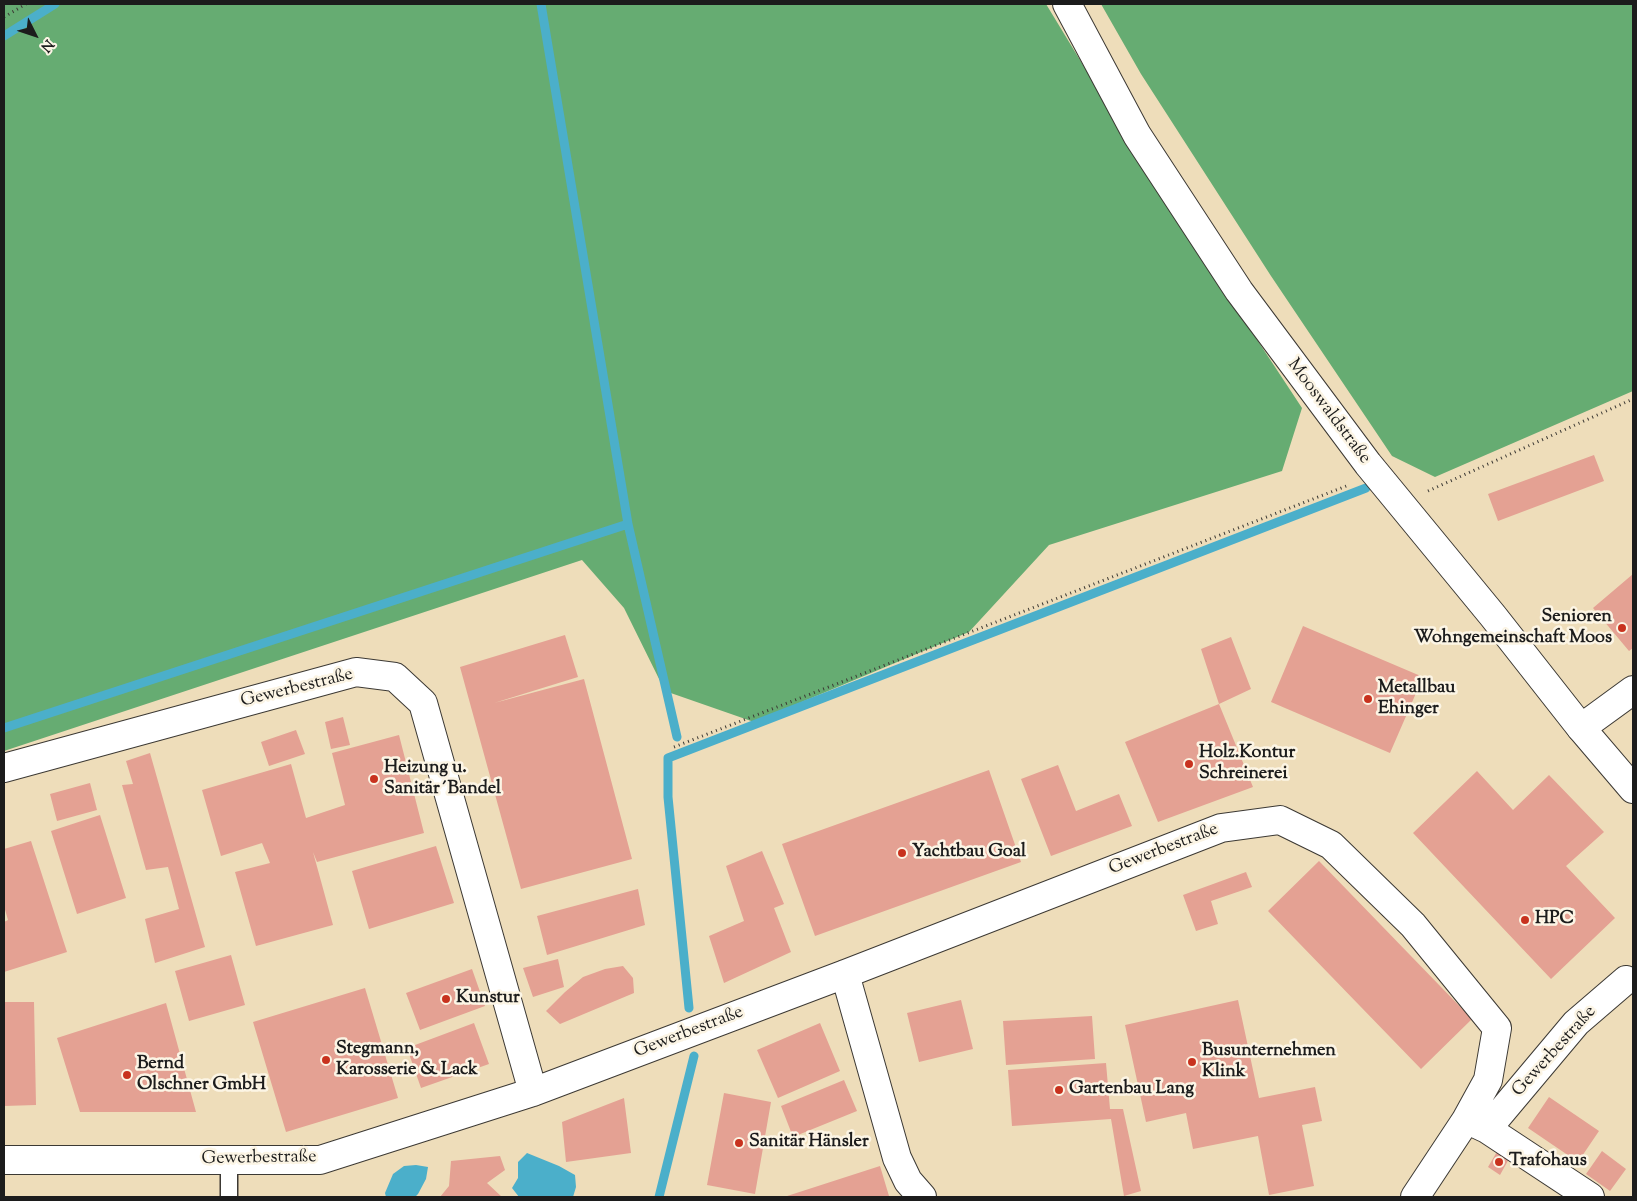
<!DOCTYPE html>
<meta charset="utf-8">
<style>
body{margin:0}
#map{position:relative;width:1637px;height:1201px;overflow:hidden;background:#eeddba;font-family:"Sorts Mill Goudy",serif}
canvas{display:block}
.frame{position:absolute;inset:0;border:5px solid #1c1c1c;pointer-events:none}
.north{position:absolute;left:10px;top:10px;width:50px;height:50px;-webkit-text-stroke:4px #fcf5e5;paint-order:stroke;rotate:131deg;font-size:14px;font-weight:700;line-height:20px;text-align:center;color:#1c1c1c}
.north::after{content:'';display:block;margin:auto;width:18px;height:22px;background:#1c1c1c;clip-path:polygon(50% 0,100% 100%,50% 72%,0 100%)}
</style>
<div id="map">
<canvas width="1637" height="1201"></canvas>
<div class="frame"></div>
<div class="north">N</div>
</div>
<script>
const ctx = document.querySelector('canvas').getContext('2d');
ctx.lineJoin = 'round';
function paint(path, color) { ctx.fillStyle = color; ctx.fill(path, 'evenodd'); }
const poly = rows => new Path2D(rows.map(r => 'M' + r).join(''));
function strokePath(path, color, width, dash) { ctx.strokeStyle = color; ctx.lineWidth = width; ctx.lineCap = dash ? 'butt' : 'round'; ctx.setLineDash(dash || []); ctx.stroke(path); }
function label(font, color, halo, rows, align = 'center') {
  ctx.font = font + ' "Sorts Mill Goudy",serif'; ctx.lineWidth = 5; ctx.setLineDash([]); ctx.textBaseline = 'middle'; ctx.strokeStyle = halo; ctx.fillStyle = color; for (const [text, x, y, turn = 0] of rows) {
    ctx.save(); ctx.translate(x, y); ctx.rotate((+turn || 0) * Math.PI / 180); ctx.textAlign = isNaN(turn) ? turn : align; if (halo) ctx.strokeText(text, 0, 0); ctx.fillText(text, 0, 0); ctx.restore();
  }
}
const forest = poly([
 [4,4,1046,4,1094,83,1225,291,1302,408,1282,471,1049,545,969,632,754,722,665,691,624,608,582,560,4,751],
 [1101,4,1633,4,1633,391,1435,477,1392,456,1271,276,1141,74]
]);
const water = poly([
 [527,1153,559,1166,575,1175,576,1187,573,1197,519,1197,512,1188,518,1178,518,1162],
 [416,1165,428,1167,426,1179,418,1194,415,1197,386,1197,385,1193,393,1174,404,1166]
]);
const stream = poly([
 [541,4,628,524,677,737],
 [4,36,55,4],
 [4,728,628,524],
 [689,1008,668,797,668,758,1366,488],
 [659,1197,694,1056]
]);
const building = poly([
 [1594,455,1604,481,1498,521,1488,494],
 [1633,574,1633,648,1629,651,1593,608],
 [1303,626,1423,677,1390,753,1271,702],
 [565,635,578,677,494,703,584,679,632,859,521,889,460,667],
 [1231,637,1251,689,1219,704,1201,649],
 [1219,704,1253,787,1158,822,1125,742],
 [343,717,350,745,331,749,325,722],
 [296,730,305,754,269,766,261,742],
 [399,735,424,833,317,862,313,852,333,925,256,946,235,872,270,863,262,843,221,856,202,790,291,764,306,818,345,805,332,753],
 [150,753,205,947,155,963,145,919,179,909,168,867,146,870,122,785,133,784,126,761],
 [1058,765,1076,811,1119,794,1132,826,1051,856,1021,779],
 [989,770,1021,862,815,936,782,844],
 [1477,771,1513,810,1549,775,1604,832,1566,866,1615,918,1551,979,1413,833],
 [90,783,97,810,57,821,50,794],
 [100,815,126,898,77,914,51,831],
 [31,841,67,952,4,972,4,922,8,920,4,906,4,849],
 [436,846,454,903,369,929,352,871],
 [762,851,784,904,774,908,791,952,724,983,709,936,744,921,726,866],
 [1319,861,1472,1019,1421,1069,1268,911],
 [1246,872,1252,887,1211,901,1218,924,1196,931,1183,895],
 [638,889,645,925,547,955,537,916],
 [231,955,245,1005,189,1021,175,971],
 [558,959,564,987,533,997,523,968],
 [623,966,633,978,634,993,560,1024,546,1011,565,992,583,977,605,969],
 [472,969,485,1006,420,1030,406,993],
 [365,988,398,1098,286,1132,253,1022],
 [961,1000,973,1049,919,1062,907,1013],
 [1238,1000,1259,1098,1315,1087,1322,1121,1302,1125,1314,1186,1269,1195,1258,1136,1193,1149,1186,1113,1146,1122,1125,1025],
 [4,1002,34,1002,36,1105,4,1106],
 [166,1003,196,1112,80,1112,57,1038],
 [1092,1016,1095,1059,1006,1065,1003,1021],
 [474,1023,489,1064,421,1088,407,1048],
 [820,1023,840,1071,778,1098,757,1050],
 [1106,1063,1110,1109,1123,1109,1141,1191,1124,1196,1111,1119,1012,1126,1008,1070],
 [844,1080,857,1111,793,1137,781,1106],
 [724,1093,771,1102,755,1194,707,1185],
 [1549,1097,1599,1131,1578,1162,1528,1128],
 [624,1098,631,1153,566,1162,562,1122],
 [1498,1150,1510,1157,1500,1175,1488,1167],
 [1602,1151,1626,1169,1610,1191,1586,1174],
 [500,1156,505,1170,487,1183,502,1197,440,1197,449,1186,451,1161],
 [880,1166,889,1196,884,1197,784,1197]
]);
const path = poly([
 [4,17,26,4],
 [1428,491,1633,399],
 [674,747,1349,485]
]);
const lane = poly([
 [229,1197,229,1160]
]);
const street = poly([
 [1581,728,1633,690],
 [4,768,356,672,395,677,423,703,533,1092],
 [845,974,897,1158,908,1181,922,1197],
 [1472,1122,1487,1129,1590,1197],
 [1487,1129,1576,1023,1626,980],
 [4,1160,320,1160,533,1092,845,974,1221,828,1280,820,1331,845,1413,925,1497,1028,1488,1080,1466,1120,1415,1197]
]);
const secondary = poly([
 [1067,4,1137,135,1239,291,1368,464,1493,616,1581,728,1633,789]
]);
const markers = [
 [1622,628,5,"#c8321e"],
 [1368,699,5,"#c8321e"],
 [1189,764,5,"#c8321e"],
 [374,779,5,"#c8321e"],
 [902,853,5,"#c8321e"],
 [1525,920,5,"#c8321e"],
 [446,999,5,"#c8321e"],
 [326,1060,5,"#c8321e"],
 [1192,1062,5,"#c8321e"],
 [127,1075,5,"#c8321e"],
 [1059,1090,5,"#c8321e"],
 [739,1143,5,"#c8321e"],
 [1499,1162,5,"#c8321e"]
];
const streetNames = [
 ["Mooswaldstraße",1328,412,53],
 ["Gewerbestraße",297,689,-14],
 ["Gewerbestraße",1164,850,-21],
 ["Gewerbestraße",689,1033,-21],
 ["Gewerbestraße",1555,1052,-48],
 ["Gewerbestraße",259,1159,-1]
];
const poiNames = [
 ["Senioren",1612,618,"right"],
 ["Wohngemeinschaft Moos",1612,639,"right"],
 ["Metallbau",1378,689],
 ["Ehinger",1378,710],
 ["Holz.Kontur",1199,754],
 ["Schreinerei",1199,775],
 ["Heizung u.",384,769],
 ["Sanitär´Bandel",384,790],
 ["Yachtbau Goal",912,853],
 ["HPC",1535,920],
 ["Kunstur",456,999],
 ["Stegmann,",336,1050],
 ["Karosserie & Lack",336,1071],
 ["Busunternehmen",1202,1052],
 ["Klink",1202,1073],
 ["Bernd",137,1065],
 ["Olschner GmbH",137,1086],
 ["Gartenbau Lang",1069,1090],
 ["Sanitär Hänsler",749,1143],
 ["Trafohaus",1509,1162]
];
paint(forest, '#66ac72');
paint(water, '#4bafca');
strokePath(stream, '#4bafca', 9);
paint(building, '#e4a193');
strokePath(lane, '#3c3934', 19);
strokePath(street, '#3c3934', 30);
strokePath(secondary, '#3c3934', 30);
strokePath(path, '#3c3934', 3, [1, 4]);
strokePath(lane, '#fff', 16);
strokePath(street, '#fff', 28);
strokePath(secondary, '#fff', 28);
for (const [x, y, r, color] of markers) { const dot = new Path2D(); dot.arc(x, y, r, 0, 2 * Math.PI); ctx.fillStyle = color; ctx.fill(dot); strokePath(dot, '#fcf5e5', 2); }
label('18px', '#1c1c1c', '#fcf5e5', streetNames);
label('bold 18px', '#1c1c1c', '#fcf5e5', poiNames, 'left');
</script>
